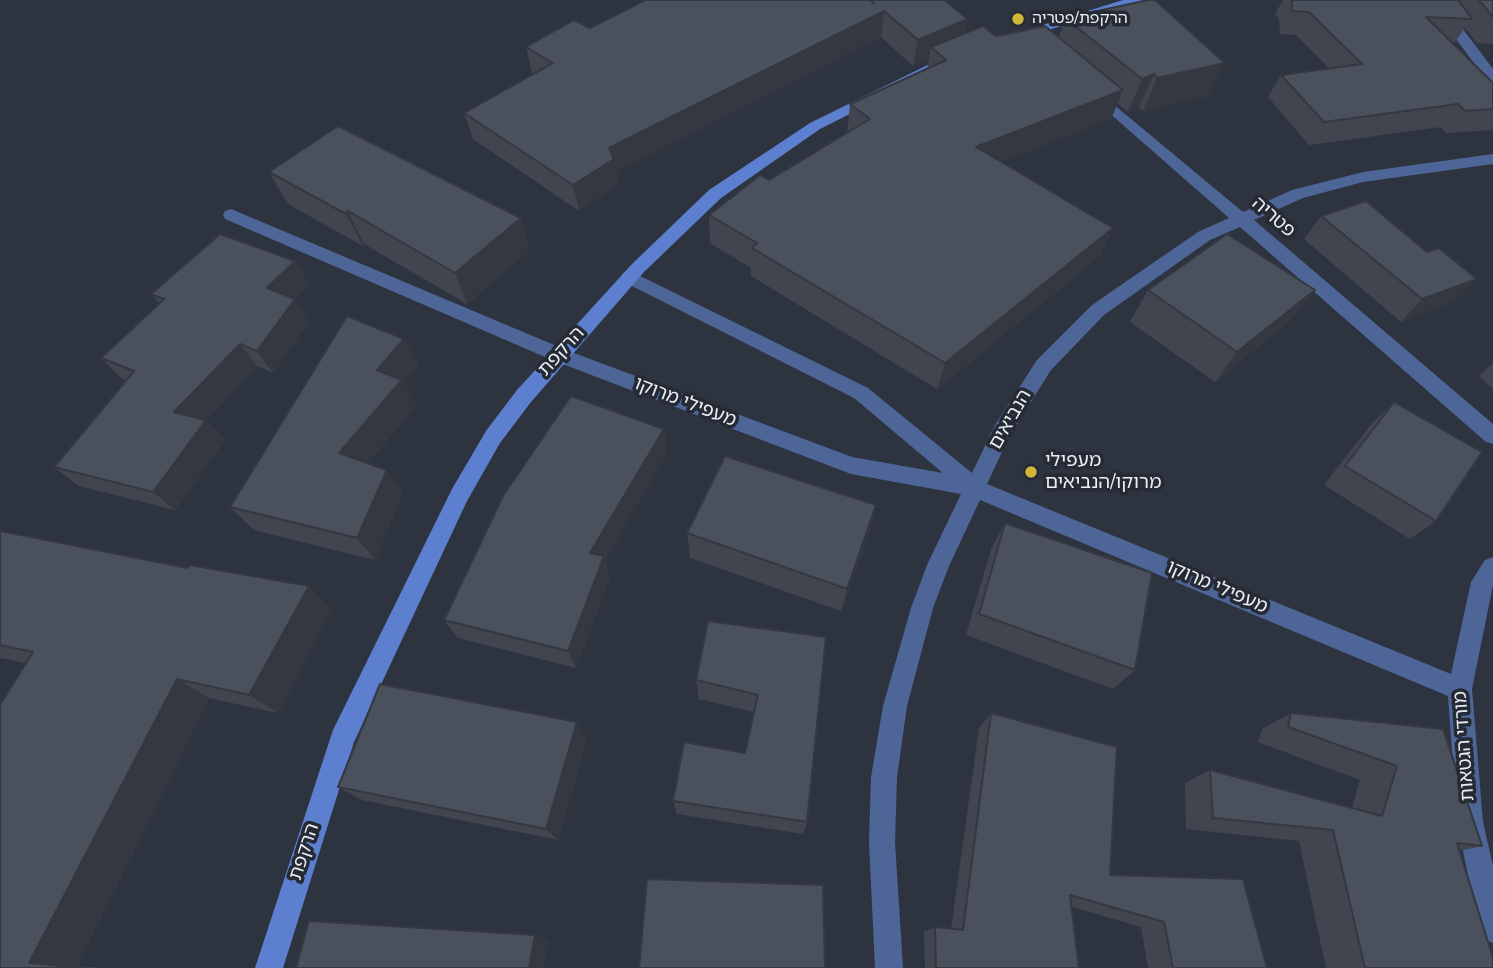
<!DOCTYPE html>
<meta charset="utf-8">
<style>
body{margin:0}
canvas{display:block;background:#2e343f}
</style>
<canvas width="1493" height="968"></canvas>
<script>
const ctx = document.querySelector('canvas').getContext('2d');
ctx.lineJoin = 'round';
const poly = rows => new Path2D(rows.map(r => 'M' + r).join(''));
function paint(path, color) { ctx.fillStyle = color; ctx.fill(path, 'evenodd'); }
function strokePath(path, color, width, dash) { ctx.strokeStyle = color; ctx.lineWidth = width; ctx.lineCap = dash ? 'butt' : 'round'; ctx.setLineDash(dash || []); ctx.stroke(path); }
function label(font, color, halo, rows, align = 'center') {
  ctx.font = font + ' "Nunito Sans","Noto Sans Hebrew",sans-serif'; ctx.lineWidth = 7; ctx.setLineDash([]); ctx.textBaseline = 'middle'; ctx.strokeStyle = halo; ctx.fillStyle = color; for (const [text, x, y, turn = 0] of rows) {
    ctx.save(); ctx.translate(x, y); ctx.rotate((+turn || 0) * Math.PI / 180); ctx.textAlign = isNaN(turn) ? turn : align; if (halo) ctx.strokeText(text, 0, 0); ctx.fillText(text, 0, 0); ctx.restore();
  }
}
const lane = poly([
 [231,209,566,350,568,355,566,360,552,360,225,219,223,215,225,211,231,209]
]);
const street = poly([
 [1427,0,1441,0,1493,69,1493,83,1488,82,1427,0],
 [1095,89,1243,212,1292,190,1363,172,1493,154,1493,164,1363,182,1303,198,1254,220,1493,424,1493,444,1486,442,1240,227,1210,240,1104,315,1051,370,1010,435,987,484,1451,674,1471,582,1485,560,1493,557,1493,585,1472,689,1483,822,1493,866,1493,943,1483,939,1479,929,1457,822,1448,696,980,500,949,566,933,608,907,706,897,777,895,842,903,968,875,968,869,842,871,777,883,706,911,608,927,565,961,494,851,474,552,360,550,355,552,350,566,350,852,457,943,473,854,398,624,282,621,277,624,272,630,271,868,388,972,473,995,425,1037,360,1092,305,1198,232,1229,218,1090,96,1090,90,1095,89]
]);
const secondary = poly([
 [1123,0,1145,0,1026,37,1014,34,1123,0],
 [954,52,959,53,959,59,820,129,721,198,644,272,531,402,500,443,467,501,354,742,283,968,255,968,333,730,452,489,486,431,517,390,632,264,709,190,810,123,954,52]
]);
const wall = poly([
 [944,0,965,33,996,36,1059,37,1065,18,1208,96,1143,111,1139,108,1128,112,1117,103,1111,119,1002,162,1113,228,1100,256,937,389,751,276,751,268,710,243,709,215,847,133,850,104,927,69,929,59,913,66,881,37,616,171,618,184,579,211,473,139,464,113,533,74,532,73,526,47,590,28],
 [1283,0,1493,0,1493,44,1477,43,1465,28,1455,42,1451,42,1493,83,1493,130,1446,133,1441,127,1309,145,1268,97,1281,75,1329,68,1296,35,1280,34,1279,18,1275,14],
 [269,172,530,250,467,304,364,244,363,246,288,204],
 [1321,216,1427,252,1477,279,1454,301,1401,322,1304,239],
 [295,261,309,284,294,299,309,322,273,373,257,366,206,420,225,440,175,510,79,486,54,467,126,381,122,379,101,358,159,303,151,294],
 [1148,290,1315,290,1290,321,1215,382,1130,322],
 [404,339,418,366,404,382,416,406,368,463,403,493,375,560,254,530,230,507],
 [1493,363,1493,389,1479,376],
 [1394,402,1436,521,1410,539,1324,485,1372,423],
 [664,429,667,453,605,560,610,577,576,668,458,638,444,620],
 [1005,523,1135,670,1113,689,966,635,991,549],
 [0,531,332,609,278,713,209,698,77,966,99,968,0,968,26,663,0,658],
 [870,531,841,611,690,558,687,533],
 [826,637,807,822,803,834,677,814,673,801,745,753,754,712,699,699,696,680],
 [991,713,1110,875,1267,968,1148,968,1141,927,1072,907,1079,968,925,968,924,932,935,927,951,929,979,728],
 [1291,713,1443,729,1482,846,1459,851,1493,968,1326,968,1299,841,1186,829,1185,783,1210,770,1352,808,1360,780,1258,742,1262,729],
 [587,739,558,840,362,800,338,787]
]);
const shadedWall = poly([
 [884,11,881,37,616,171,618,184,579,211,573,185,609,148],
 [968,19,963,45,931,47,929,59,913,66,918,40],
 [1225,63,1208,96,1143,111,1157,78],
 [1154,74,1139,108,1128,112,1142,79],
 [1123,90,1111,119,968,176,976,147],
 [348,211,364,244,363,246,346,214],
 [521,218,530,250,467,304,455,273],
 [1113,228,1100,256,937,389,945,363],
 [295,261,309,284,282,311,267,288],
 [1477,279,1454,301,1401,322,1422,299],
 [1315,290,1290,321,1215,382,1237,352],
 [295,299,309,322,273,373,257,351],
 [404,339,418,366,404,382,416,406,356,477,339,453,377,370],
 [240,344,257,366,193,433,174,412],
 [206,420,225,440,175,510,153,492],
 [664,429,667,453,605,560,610,577,576,668,568,651,590,553],
 [387,470,403,493,375,560,357,538],
 [876,505,870,531,841,611,847,589],
 [309,586,332,609,278,713,249,695],
 [177,679,209,698,77,966,29,963],
 [577,722,587,739,558,840,546,829],
 [535,935,549,940,544,968,529,968]
]);
const building = poly([
 [645,0,870,0,874,3,871,0,944,0,968,19,918,40,884,11,609,148,614,159,573,185,464,113,553,63,526,47,574,20,590,28,645,0],
 [1148,0,1155,0,1225,63,1157,78,1154,74,1142,79,1065,18,1148,0],
 [1292,0,1458,0,1472,19,1426,17,1493,83,1493,109,1465,111,1458,104,1324,122,1281,75,1362,64,1309,12,1292,11,1292,0],
 [1479,0,1493,0,1493,17,1479,0],
 [983,26,996,36,1045,26,1123,90,976,147,1113,228,945,363,752,248,757,243,709,215,760,175,769,180,870,119,850,104,946,60,931,47,983,26],
 [338,126,521,218,455,273,348,211,346,214,269,172,338,126],
 [1366,201,1427,252,1439,248,1477,279,1422,299,1321,216,1366,201],
 [220,234,295,261,267,288,295,299,257,351,240,344,174,412,206,420,153,492,54,467,134,371,101,358,164,299,151,294,220,234],
 [1227,234,1315,290,1237,352,1148,290,1227,234],
 [347,316,404,339,377,370,402,380,339,453,387,470,357,538,230,507,347,316],
 [571,396,664,429,590,553,604,556,568,651,444,620,503,496,571,396],
 [1394,402,1482,452,1436,521,1345,466,1394,402],
 [725,456,876,505,847,589,687,533,725,456],
 [1005,523,1152,573,1135,670,979,614,1005,523],
 [0,531,188,568,190,565,309,586,249,695,177,679,29,963,84,968,0,968,0,705,33,652,0,645,0,531],
 [708,621,826,637,807,822,673,801,684,742,745,753,758,695,696,680,708,621],
 [380,684,577,722,546,829,338,787,380,684],
 [991,713,1117,747,1110,875,1243,879,1267,968,1173,968,1164,922,1070,895,1079,968,936,968,935,927,963,930,991,713],
 [1291,713,1443,729,1482,846,1457,843,1493,958,1493,968,1365,968,1333,830,1213,818,1210,770,1382,816,1397,766,1288,727,1291,713],
 [647,879,823,885,825,968,639,968,647,879],
 [309,921,535,935,529,968,296,968,309,921]
]);
const markers = [
 [1018,19,7,"#d0b837"],
 [1031,472,7,"#d0b837"]
];
const farPoinames = [
 ["הרקפת/פטריה",1032,19]
];
const streetNames = [
 ["פטריה",1273,218,41],
 ["הרקפת",562,352,-48],
 ["מעפילי מרוקו",685,403,21],
 ["הנביאים",1011,420,-60],
 ["מעפילי מרוקו",1217,588,23],
 ["מורדי הגטאות",1465,746,-94],
 ["הרקפת",305,852,-72]
];
const poiNames = [
 ["מעפילי",1045,461],
 ["מרוקו/הנביאים",1045,483]
];
paint(lane, '#4e6598');
paint(street, '#4e6598');
paint(secondary, '#5c7fcf');
paint(wall, '#40454f');
paint(shadedWall, '#343840');
paint(building, '#4a505c');
strokePath(building, '#343840', 2);
for (const [x, y, r, color] of markers) { const dot = new Path2D(); dot.arc(x, y, r, 0, 2 * Math.PI); ctx.fillStyle = color; ctx.fill(dot); strokePath(dot, '#252a34', 2.5); }
label('16px', '#e9edf4', '#252a34', farPoinames, 'left');
label('19px', '#e9edf4', '#252a34', streetNames);
label('19px', '#e9edf4', '#252a34', poiNames, 'left');
</script>
